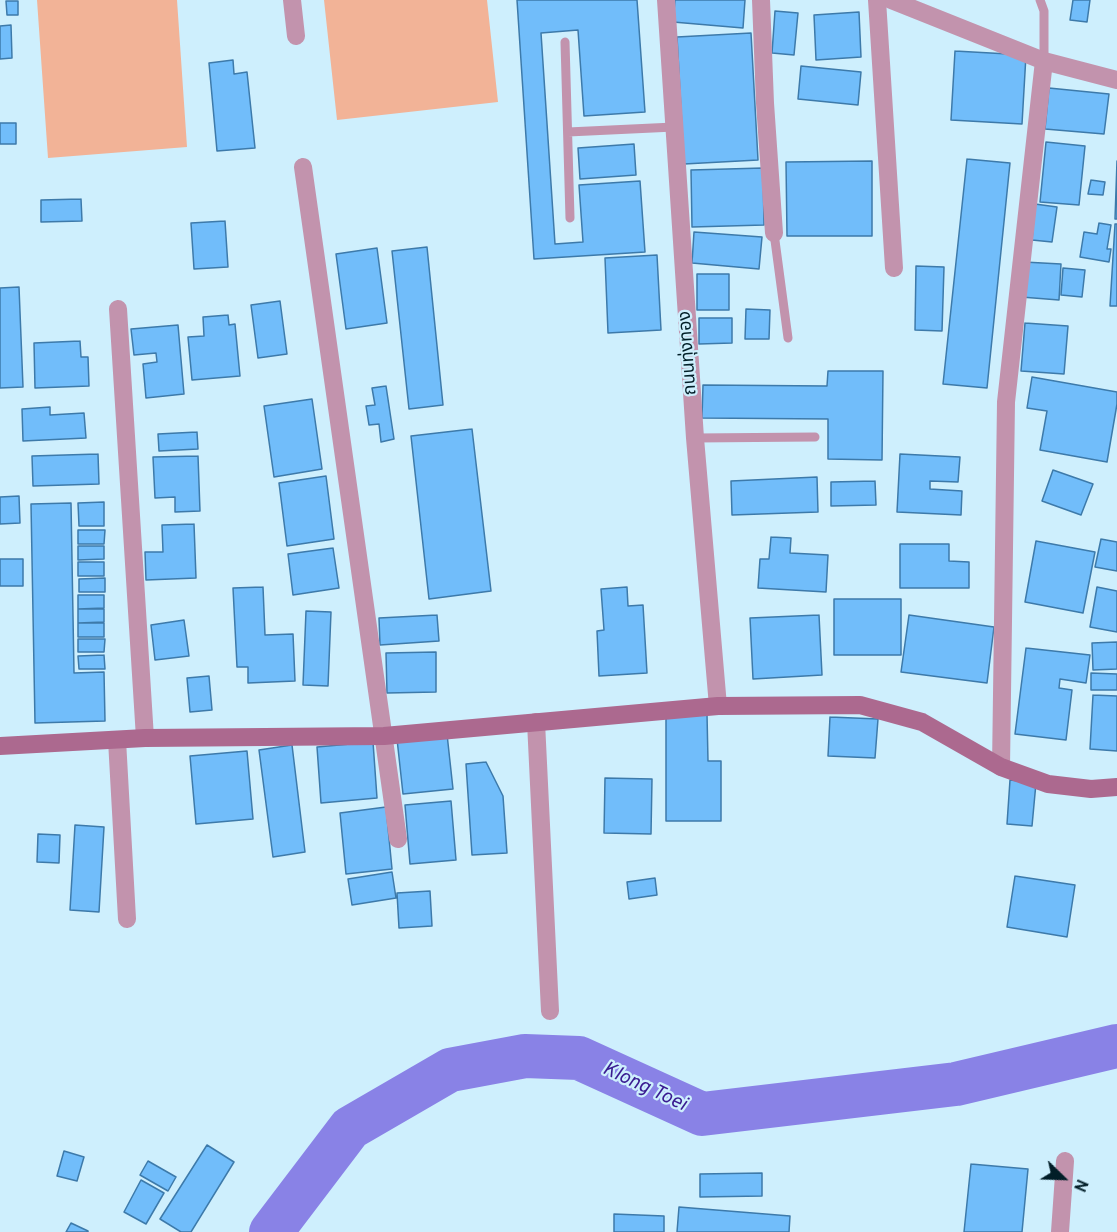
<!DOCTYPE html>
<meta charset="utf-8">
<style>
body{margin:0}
#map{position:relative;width:1117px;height:1232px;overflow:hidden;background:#ceeffd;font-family:Overpass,sans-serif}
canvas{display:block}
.north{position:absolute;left:1033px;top:1148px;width:60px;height:60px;-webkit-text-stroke:4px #ceeffd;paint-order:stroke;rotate:113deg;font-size:16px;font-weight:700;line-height:24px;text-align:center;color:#021e28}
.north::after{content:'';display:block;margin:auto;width:21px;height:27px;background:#021e28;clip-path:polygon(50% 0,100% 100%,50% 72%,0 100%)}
</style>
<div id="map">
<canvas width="1117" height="1232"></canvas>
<div class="north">N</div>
</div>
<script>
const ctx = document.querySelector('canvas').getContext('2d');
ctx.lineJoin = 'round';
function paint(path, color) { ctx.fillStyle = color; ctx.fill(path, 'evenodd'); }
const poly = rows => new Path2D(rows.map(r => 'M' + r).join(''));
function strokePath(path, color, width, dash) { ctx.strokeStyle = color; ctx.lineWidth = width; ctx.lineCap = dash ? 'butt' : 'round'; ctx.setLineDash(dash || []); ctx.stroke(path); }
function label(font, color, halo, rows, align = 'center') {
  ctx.font = font + ' Overpass,"Noto Sans Thai",sans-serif'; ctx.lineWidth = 4.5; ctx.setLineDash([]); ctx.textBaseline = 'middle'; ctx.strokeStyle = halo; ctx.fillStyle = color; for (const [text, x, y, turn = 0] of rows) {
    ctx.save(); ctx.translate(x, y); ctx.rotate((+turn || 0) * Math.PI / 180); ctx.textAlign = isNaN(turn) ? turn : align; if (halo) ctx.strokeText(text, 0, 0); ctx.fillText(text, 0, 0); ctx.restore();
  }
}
const green = poly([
 [37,0,177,0,187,147,48,158],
 [324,0,487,0,498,102,337,120]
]);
const river = poly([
 [271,1232,350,1128,450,1070,525,1056,579,1058,702,1114,956,1084,1117,1046]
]);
const building = poly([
 [517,0,637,0,645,112,584,116,578,30,541,33,555,244,583,242,579,185,640,181,645,252,534,259,517,0],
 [675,0,745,0,743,28,673,22,675,0],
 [1073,0,1090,0,1087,22,1070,20,1073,0],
 [6,1,18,1,18,15,7,15,6,1],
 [775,11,798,13,794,55,772,53,775,11],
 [859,12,861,57,816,60,814,15,859,12],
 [11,25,12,58,0,59,0,26,11,25],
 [751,33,758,160,684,164,677,37,751,33],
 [955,51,1026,55,1022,124,951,120,955,51],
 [233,60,234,74,247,72,255,148,217,151,209,63,233,60],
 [801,66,861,72,858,105,798,99,801,66],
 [1049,88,1109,94,1104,134,1045,129,1049,88],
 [0,123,16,123,16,144,0,144,0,123],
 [1046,142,1085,146,1079,205,1040,202,1046,142],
 [634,144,636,175,580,179,578,148,634,144],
 [967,159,1010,163,987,388,943,384,967,159],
 [872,161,872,236,787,236,786,162,872,161],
 [1117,161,1117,219,1115,219,1117,161],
 [763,168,764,225,692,227,691,170,763,168],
 [1091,180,1105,182,1103,195,1088,194,1091,180],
 [81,199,82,221,41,222,41,200,81,199],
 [1035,204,1057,207,1052,242,1032,240,1035,204],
 [225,221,228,267,194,269,191,223,225,221],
 [1099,223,1111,225,1107,249,1111,249,1109,262,1080,257,1084,232,1097,234,1099,223],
 [1115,224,1117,224,1117,306,1110,306,1115,224],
 [694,232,762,237,759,269,692,263,694,232],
 [427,247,443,405,409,409,392,251,427,247],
 [377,248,387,323,346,329,336,254,377,248],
 [657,255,661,330,608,333,605,258,657,255],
 [1024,262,1061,264,1059,300,1021,297,1024,262],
 [916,266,944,267,942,331,915,330,916,266],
 [1063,268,1085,270,1082,297,1061,295,1063,268],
 [697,274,729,274,729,310,697,310,697,274],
 [19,287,23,387,0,388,0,288,19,287],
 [280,301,287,354,258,358,251,305,280,301],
 [746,309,770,310,769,339,745,339,746,309],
 [228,315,229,325,235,324,240,376,192,380,188,337,204,336,203,317,228,315],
 [699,318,732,318,732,343,699,344,699,318],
 [1025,323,1068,326,1064,374,1021,371,1025,323],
 [178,325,184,394,146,398,143,364,157,362,156,353,134,355,131,329,178,325],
 [80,341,81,357,88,357,89,386,35,388,34,343,80,341],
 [828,371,883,371,882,460,828,459,828,419,702,418,703,385,827,386,828,371],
 [1032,377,1117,392,1117,404,1107,462,1040,450,1047,411,1027,408,1032,377],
 [386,386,394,439,381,442,379,424,369,425,366,406,375,405,372,388,386,386],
 [312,399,322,469,274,477,264,406,312,399],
 [50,407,50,415,84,413,86,438,23,441,22,409,50,407],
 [472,429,491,591,429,599,411,436,472,429],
 [197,432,198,449,159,451,158,434,197,432],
 [98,454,99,484,33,486,32,456,98,454],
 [900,454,960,457,958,482,930,481,930,489,962,491,961,515,897,512,900,454],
 [198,456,200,511,175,512,175,497,155,498,153,457,198,456],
 [1053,470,1093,484,1081,515,1042,501,1053,470],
 [326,476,334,539,287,546,279,483,326,476],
 [817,477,818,512,732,515,731,481,817,477],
 [875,481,876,505,831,506,831,482,875,481],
 [19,496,20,523,0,524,0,497,19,496],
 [104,502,104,526,79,526,78,503,104,502],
 [71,503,74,673,104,672,105,721,35,723,31,504,71,503],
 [194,524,196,578,146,580,145,552,163,552,162,525,194,524],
 [78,530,105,530,104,544,78,544,78,530],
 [771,537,791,538,790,553,828,555,826,592,758,588,760,559,769,559,771,537],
 [1101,539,1117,542,1117,571,1095,567,1101,539],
 [1036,541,1095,552,1083,613,1025,602,1036,541],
 [900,544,949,544,949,561,969,562,969,588,900,588,900,544],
 [78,546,104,546,104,559,78,560,78,546],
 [333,548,339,588,293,595,288,554,333,548],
 [0,559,23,559,23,586,0,586,0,559],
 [78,562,104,562,104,576,78,576,78,562],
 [105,578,105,592,79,592,79,579,105,578],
 [263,587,265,635,293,634,295,681,248,683,248,667,237,667,233,588,263,587],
 [627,587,628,606,643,605,647,673,599,676,597,631,604,630,601,589,627,587],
 [1097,587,1117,591,1117,632,1090,627,1097,587],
 [78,595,104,595,104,608,78,609,78,595],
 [834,599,901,599,901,655,834,655,834,599],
 [78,609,104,609,104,622,78,623,78,609],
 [306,611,331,612,328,686,303,685,306,611],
 [437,615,439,641,380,645,379,618,437,615],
 [819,615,822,675,753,679,750,618,819,615],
 [909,615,994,627,987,683,901,672,909,615],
 [184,620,189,656,155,660,151,625,184,620],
 [78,623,104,623,104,637,78,637,78,623],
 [78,639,105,639,104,652,78,652,78,639],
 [1117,642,1117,669,1093,670,1092,643,1117,642],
 [1026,648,1090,655,1086,683,1060,679,1059,688,1072,690,1066,740,1015,734,1026,648],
 [436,652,436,692,387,693,386,653,436,652],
 [104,655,105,669,79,669,78,656,104,655],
 [1091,673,1117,674,1117,690,1091,690,1091,673],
 [209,676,212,710,190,712,187,678,209,676],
 [1093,695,1117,696,1117,751,1090,749,1093,695],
 [666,714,707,714,708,761,721,761,721,821,666,821,666,714],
 [830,717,878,719,875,758,828,756,830,717],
 [447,734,453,789,403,794,397,739,447,734],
 [373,742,377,798,321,803,317,747,373,742],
 [292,745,305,852,273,857,259,750,292,745],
 [247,751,253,819,196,824,190,756,247,751],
 [486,762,503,796,507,853,472,855,466,764,486,762],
 [605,778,652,779,651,834,604,833,605,778],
 [1010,780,1036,783,1032,826,1007,824,1010,780],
 [451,801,456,860,410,864,405,805,451,801],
 [386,807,392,869,346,874,340,813,386,807],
 [75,825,104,827,99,912,70,910,75,825],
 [38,834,60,835,59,863,37,862,38,834],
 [392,872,396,898,352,905,348,879,392,872],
 [1015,876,1075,885,1067,937,1007,927,1015,876],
 [655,878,657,895,629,899,627,882,655,878],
 [430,891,432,926,399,928,397,893,430,891],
 [207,1145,234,1162,191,1232,181,1232,160,1219,207,1145],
 [64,1151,84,1157,77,1181,57,1176,64,1151],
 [148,1161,176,1177,168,1191,140,1175,148,1161],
 [971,1164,1028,1169,1022,1232,964,1232,971,1164],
 [762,1173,762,1196,700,1197,700,1174,762,1173],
 [141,1180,164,1193,146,1224,124,1212,141,1180],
 [679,1207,790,1216,789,1232,677,1232,679,1207],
 [614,1214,664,1216,664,1232,614,1232,614,1214],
 [71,1223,88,1231,88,1232,66,1232,71,1223]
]);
const lane = poly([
 [1040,0,1044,11,1044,61],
 [565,42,570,218],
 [568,132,674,127],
 [774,233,788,338],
 [695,438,815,437]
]);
const street = poly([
 [292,0,296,36],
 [666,0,695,438,718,706],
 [761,0,765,103,774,233],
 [877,0,894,268],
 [891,0,1044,61,1117,80],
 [303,167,398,839],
 [118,309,145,738],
 [536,722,550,1011],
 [117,740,127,919],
 [1001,767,1006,402,1044,61],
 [1060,1232,1065,1161]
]);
const secondary = poly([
 [0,746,145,738,384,736,718,706,860,705,922,722,1001,767,1048,784,1091,789,1117,787]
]);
const streetNames = [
 ["ถนนทุ่งทอง",689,353,-94]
];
const waterNames = [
 ["Klong Toei",644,1088,25]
];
paint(green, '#f2b397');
strokePath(river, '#8982e6', 44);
paint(building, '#71bdfa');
strokePath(building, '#3d7aaa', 1.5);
strokePath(lane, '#c293ad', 9);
strokePath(street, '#c293ad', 18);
strokePath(secondary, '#ac698f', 18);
label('18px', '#021e28', '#ceeffd', streetNames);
label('italic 20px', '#3a1c91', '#ceeffd', waterNames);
</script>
